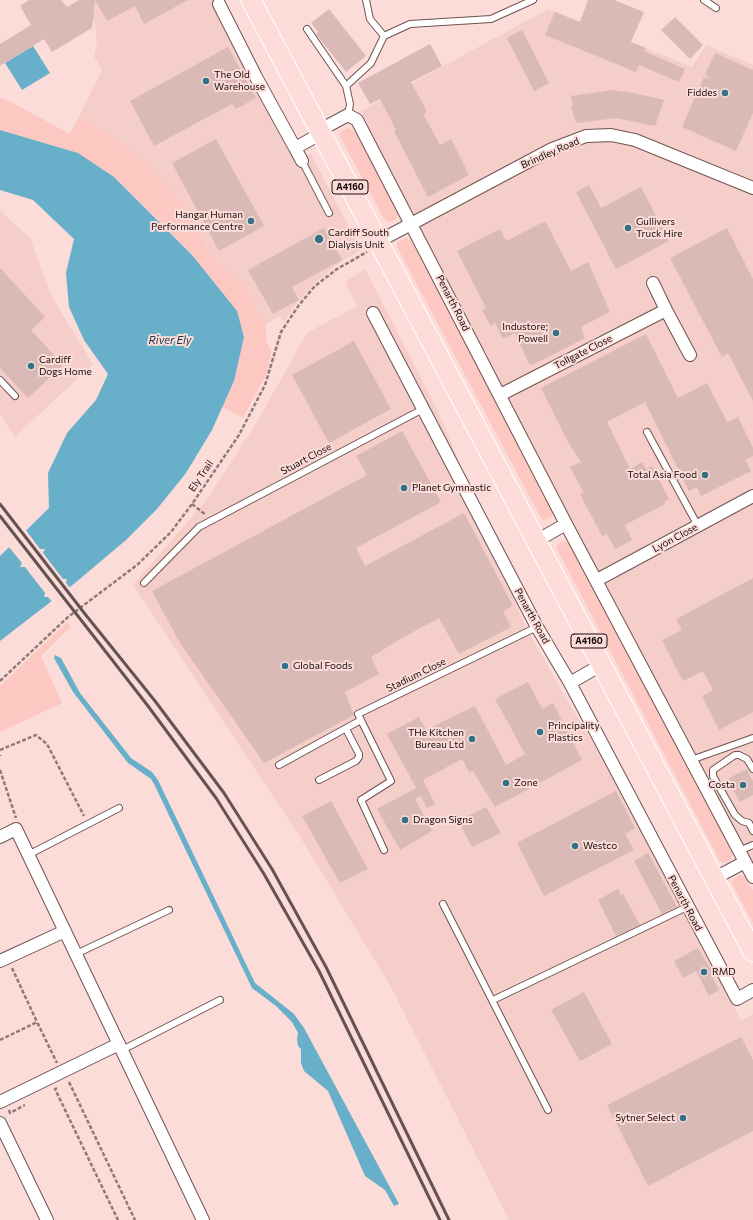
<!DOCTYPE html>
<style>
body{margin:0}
canvas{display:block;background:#fcdcd8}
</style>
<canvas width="753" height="1220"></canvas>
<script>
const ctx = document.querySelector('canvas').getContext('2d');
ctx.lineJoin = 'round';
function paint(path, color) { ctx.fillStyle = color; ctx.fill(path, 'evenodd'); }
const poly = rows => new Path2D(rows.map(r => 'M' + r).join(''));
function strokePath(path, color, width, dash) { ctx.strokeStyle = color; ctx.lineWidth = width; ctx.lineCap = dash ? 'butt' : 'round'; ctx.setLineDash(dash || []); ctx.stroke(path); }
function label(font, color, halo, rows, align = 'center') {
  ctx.font = font + ' Commissioner,sans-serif'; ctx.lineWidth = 4; ctx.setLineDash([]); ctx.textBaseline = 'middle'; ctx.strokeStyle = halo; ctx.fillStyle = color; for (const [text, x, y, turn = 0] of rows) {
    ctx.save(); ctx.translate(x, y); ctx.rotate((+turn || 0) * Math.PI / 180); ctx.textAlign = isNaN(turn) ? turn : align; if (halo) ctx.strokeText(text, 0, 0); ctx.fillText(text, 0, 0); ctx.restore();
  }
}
const built = poly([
 [82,0,228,0,215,8,232,45,298,161,311,154,361,250,342,261,315,283,297,303,284,322,280,316,265,325,243,284,213,259,179,200,149,166,123,144,79,116,102,70,94,56,97,43,95,23],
 [548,9,692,67,706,45,753,65,753,866,718,795,527,436,420,230,361,111],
 [0,211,30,238,51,295,93,364,15,437,0,415],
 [365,269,438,411,524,623,562,692,600,755,741,1020,753,1014,753,1220,509,1220,390,985,302,840,133,585,205,502,257,422,307,333,357,306,345,282]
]);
const green = poly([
 [0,98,7,100,70,134,79,116,123,144,149,166,179,200,213,259,243,284,265,325,267,342,271,351,268,371,243,418,222,407,234,381,78,153,0,130],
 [348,128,355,132,396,207,398,213,396,219,391,222,387,222,384,219,340,136,340,132],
 [406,238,411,240,553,508,553,514,548,519,543,520,540,516,397,247,397,243],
 [565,541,571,543,573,546,732,850,732,857,729,861,724,863,720,861,556,547,560,542],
 [67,622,71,626,41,656,62,703,0,732,0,686],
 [741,875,745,877,753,891,753,923,731,882,737,876]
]);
const water = poly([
 [33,46,50,73,22,90,5,63],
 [0,130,78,153,114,177,192,255,237,311,244,337,234,381,212,430,186,473,157,509,126,540,75,583,0,641,0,556,49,508,48,473,67,433,96,400,108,374,84,340,69,307,66,273,74,239,33,200,0,190],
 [55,655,61,658,80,693,131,758,152,772,158,780,255,983,294,1014,304,1028,399,1204,394,1206,385,1190,365,1176,328,1091,304,1071,301,1063,301,1049,298,1046,297,1039,298,1033,292,1022,276,1006,252,988,154,784,151,779,128,763,73,692,54,658]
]);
const pier = poly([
 [25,529,40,549,45,549,43,553,63,579,67,579,66,583,71,589,53,603,48,597,44,597,45,593,25,567,20,567,22,563,8,546]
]);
const building = poly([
 [29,0,61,0,67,7,79,0,95,0,92,28,52,52,44,39,0,66,0,44,31,25,20,6],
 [95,0,188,0,144,24,135,6,107,21],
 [588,0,614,0,644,12,631,42,646,48,644,51,685,69,679,82,639,65,636,72,545,35,555,12,580,22],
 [329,9,366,56,346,72,316,34,318,32,311,23],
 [675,17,703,45,690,59,661,30],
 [522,30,549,83,534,91,507,38],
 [430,44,442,66,411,82,427,112,423,114,440,145,451,139,469,175,428,197,394,131,396,130,380,99,370,104,358,83],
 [228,47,256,98,236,109,232,104,154,146,130,101],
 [715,53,753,70,753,113,736,151,682,127,704,77,711,80,705,74],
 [612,90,634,93,664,100,655,126,616,118,576,123,571,107,573,107,571,96],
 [216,139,264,226,219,251,172,163],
 [589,185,601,208,641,187,669,241,616,269,576,192],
 [545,221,571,271,588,262,610,312,581,327,585,338,530,366,515,333,503,339,495,323,491,326,482,310,486,308,457,251,500,229,506,241],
 [324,228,342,260,292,287,299,300,273,314,248,270],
 [727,228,753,279,753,401,728,353,722,357,670,258],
 [0,268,45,317,31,330,63,365,28,398,0,368],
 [646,334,678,398,707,383,727,422,738,417,753,448,753,456,745,460,751,471,701,496,697,487,689,491,645,402,607,422,630,469,642,462,646,469,652,466,669,499,664,502,665,504,625,525,632,540,615,549,607,534,602,536,580,494,584,493,570,467,581,462,568,442,541,388],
 [354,341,391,409,329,443,292,375],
 [402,431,441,502,356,548,365,566,464,513,513,606,503,611,511,627,459,654,439,618,402,638,371,657,379,674,345,692,354,715,264,763,180,643,152,591,367,475,356,456],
 [753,578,753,712,719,730,702,696,713,690,703,671,683,681,662,640,682,630,676,619],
 [528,682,542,709,553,703,582,760,495,807,473,771,469,772,462,759,423,780,435,804,427,808,421,796,415,799,432,831,400,850,377,809,416,788,387,734,419,717,426,730,475,706,506,765,525,754,495,699],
 [747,769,753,781,753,795,740,802,727,779],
 [616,791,635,828,625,834,634,850,544,896,517,843],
 [331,801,368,869,340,883,302,816],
 [486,807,501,833,472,847,458,821],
 [648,853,677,907,662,914,634,861],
 [618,889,621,895,623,894,640,925,616,936,598,900],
 [698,948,713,973,711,974,719,990,709,996,696,971,683,978,674,961],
 [584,992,612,1044,580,1061,551,1010],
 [741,1037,753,1060,753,1131,648,1186,607,1105]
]);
const path = poly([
 [192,504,206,515],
 [0,681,68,617,137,565,171,532,192,504,239,435,265,385,281,332,299,305,315,286,337,269,367,252],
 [0,750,36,735,47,744,84,816],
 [0,755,0,756],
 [0,770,16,818],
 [12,968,37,1022],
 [0,1040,37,1022,57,1063],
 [69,1082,135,1220],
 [57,1088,55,1089,118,1220],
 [9,1110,10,1113,25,1105]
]);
const lane = poly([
 [366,0,370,19,384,36],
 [704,0,716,8],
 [307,29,346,86,350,104,348,115],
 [346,86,371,63,384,36,410,24,491,19,533,0],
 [302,161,329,213],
 [0,380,15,396],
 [647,432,698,526],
 [144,583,199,527,423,409],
 [691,760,753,738],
 [279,765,361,720],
 [753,769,747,759,739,755,735,755,713,770,713,776,735,815,742,821,749,823,753,831],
 [319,780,356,761,359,757,359,754,346,729],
 [384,850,361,800,391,781,358,714,537,627],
 [739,851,753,845],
 [28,855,119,808],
 [443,904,548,1110],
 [76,954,169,910],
 [493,1000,687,907],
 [122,1050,220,1000]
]);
const street = poly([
 [219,4,256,77,295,148,322,133],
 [320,130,348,115,357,120,566,524,753,877],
 [295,148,302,161],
 [379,241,552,149,586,136,611,135,635,140,753,188],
 [666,310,690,355],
 [373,313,537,627,570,683,737,999,753,990],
 [500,395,666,310,653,283],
 [538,540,566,524],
 [597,580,753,496],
 [570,683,601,665],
 [0,837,16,829,203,1220],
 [715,878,745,862],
 [0,961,65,931],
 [0,1102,119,1044],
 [0,1123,47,1220]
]);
const primary = poly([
 [251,0,753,952]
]);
const rail = poly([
 [0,504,85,614,155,701,224,793,272,869,326,967,449,1220],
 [0,516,148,706,216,798,264,874,319,971,440,1220]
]);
const markers = [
 [206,81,4,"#337187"],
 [725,93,4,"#337187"],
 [251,221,4,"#337187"],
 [628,228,4,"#337187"],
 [319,239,5,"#337187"],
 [556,333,4,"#337187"],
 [31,366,4,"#337187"],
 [705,475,4,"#337187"],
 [404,488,4,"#337187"],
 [285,666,4,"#337187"],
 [540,732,4,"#337187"],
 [472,739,4,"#337187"],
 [506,783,4,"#337187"],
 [743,785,4,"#337187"],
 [405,820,4,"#337187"],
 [575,846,4,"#337187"],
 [704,972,4,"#337187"],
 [683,1118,4,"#337187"]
];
const shields = [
 [350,187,36],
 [589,641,36]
];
const shieldNames = [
 ["A4160",350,187],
 ["A4160",589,641]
];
const poiNames = [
 ["The Old",214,75],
 ["Warehouse",214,87],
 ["Fiddes",717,93,"right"],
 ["Hangar Human",243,215,"right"],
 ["Performance Centre",243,227,"right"],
 ["Gullivers",636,222],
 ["Truck Hire",636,234],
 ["Cardiff South",328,233],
 ["Dialysis Unit",328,245],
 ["Industore;",548,327,"right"],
 ["Powell",548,339,"right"],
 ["Cardiff",39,360],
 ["Dogs Home",39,372],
 ["Total Asia Food",697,475,"right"],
 ["Planet Gymnastic",412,488],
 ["Global Foods",293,666],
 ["Principality",548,726],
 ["Plastics",548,738],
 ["THe Kitchen",464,733,"right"],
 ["Bureau Ltd",464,745,"right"],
 ["Zone",514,783],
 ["Costa",735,785,"right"],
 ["Dragon Signs",413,820],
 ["Westco",583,846],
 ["RMD",712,972],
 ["Sytner Select",675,1118,"right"]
];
const streetNames = [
 ["Brindley Road",550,153,-24],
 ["Penarth Road",453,303,63],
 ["Tollgate Close",583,352,-27],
 ["Stuart Close",306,459,-28],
 ["Ely Trail",201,476,-56],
 ["Lyon Close",675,538,-28],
 ["Penarth Road",532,616,61],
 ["Stadium Close",416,675,-26],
 ["Penarth Road",685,903,62]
];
const waterNames = [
 ["River Ely",170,340]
];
paint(built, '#f5cdc9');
paint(green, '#fdc7c2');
paint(water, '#68afca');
paint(pier, '#fcdcd8');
paint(building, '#d9bab7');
strokePath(lane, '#6e5350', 8);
strokePath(street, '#6e5350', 14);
strokePath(primary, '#fff', 21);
strokePath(path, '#907a78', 2.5, [4, 2]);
strokePath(lane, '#fff', 6);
strokePath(street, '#fff', 12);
strokePath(primary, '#fddcd9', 19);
strokePath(rail, '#645351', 3);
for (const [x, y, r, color] of markers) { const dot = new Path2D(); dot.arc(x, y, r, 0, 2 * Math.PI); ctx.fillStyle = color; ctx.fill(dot); strokePath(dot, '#fcdcd8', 1.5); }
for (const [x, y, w] of shields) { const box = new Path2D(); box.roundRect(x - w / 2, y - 7, w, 14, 3); ctx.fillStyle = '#fcdcd8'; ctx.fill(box); strokePath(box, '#170d0c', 1); }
label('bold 9px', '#170d0c', null, shieldNames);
label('10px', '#170d0c', '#fcdcd8', poiNames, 'left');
label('10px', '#170d0c', '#fcdcd8', streetNames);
label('italic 11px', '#153743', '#fcdcd8', waterNames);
</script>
